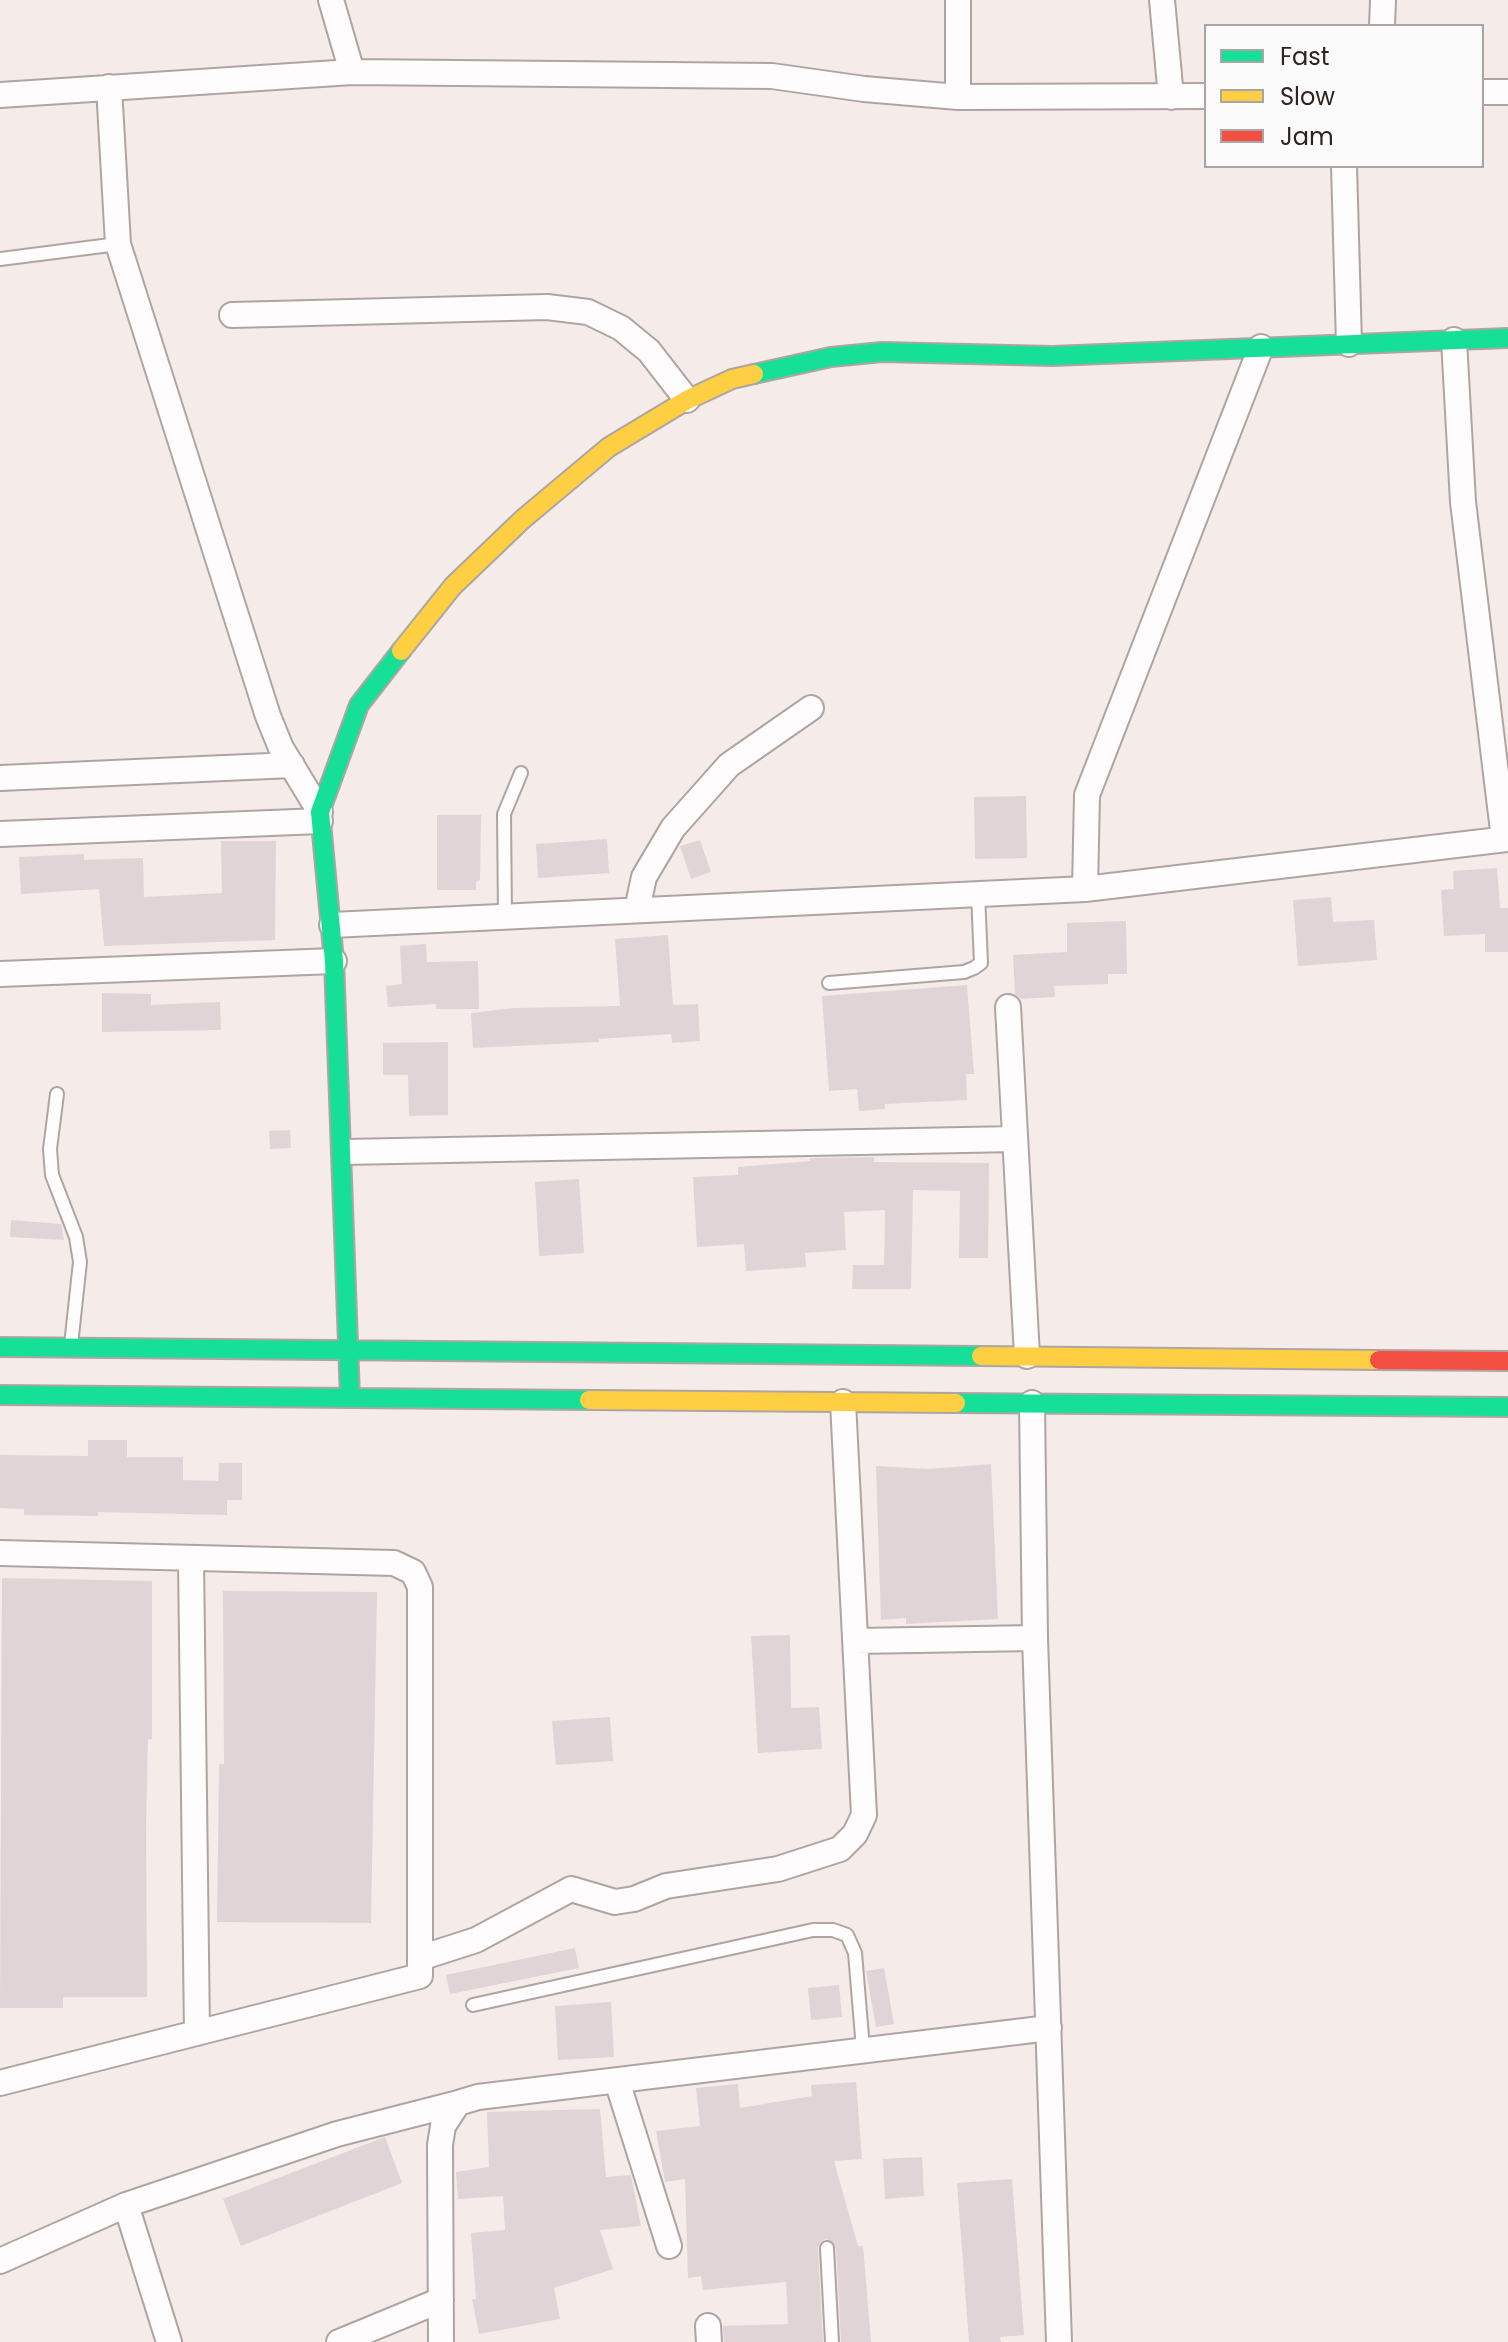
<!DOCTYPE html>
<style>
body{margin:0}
#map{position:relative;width:1508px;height:2342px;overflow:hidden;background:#f5ece9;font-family:Poppins,sans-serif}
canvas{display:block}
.legend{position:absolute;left:1204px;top:24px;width:280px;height:144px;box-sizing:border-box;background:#fbfbfb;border:2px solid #a9a5a3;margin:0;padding:10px 14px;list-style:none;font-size:24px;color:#2e241f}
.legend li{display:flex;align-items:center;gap:16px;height:40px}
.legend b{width:40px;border:2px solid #a9a5a3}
</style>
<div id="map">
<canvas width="1508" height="2342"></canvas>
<ul class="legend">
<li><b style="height:10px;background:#16e098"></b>Fast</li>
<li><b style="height:10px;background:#ffcf43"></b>Slow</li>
<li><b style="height:10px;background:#f24e42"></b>Jam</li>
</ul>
</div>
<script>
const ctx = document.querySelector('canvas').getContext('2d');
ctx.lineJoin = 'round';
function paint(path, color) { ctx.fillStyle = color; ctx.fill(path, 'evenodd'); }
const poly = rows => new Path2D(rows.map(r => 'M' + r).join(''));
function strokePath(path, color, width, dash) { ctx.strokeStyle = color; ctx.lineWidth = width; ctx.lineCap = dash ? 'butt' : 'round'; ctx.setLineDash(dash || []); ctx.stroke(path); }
const building = poly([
 [1026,796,1027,858,975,859,974,797],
 [437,815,481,815,480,880,476,881,476,890,437,890],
 [607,839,609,873,538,878,536,844],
 [700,840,711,872,691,879,680,846],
 [221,841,276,841,275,940,104,946,99,889,21,894,19,857,84,854,84,860,143,858,144,897,222,893],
 [1497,868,1500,908,1508,908,1508,952,1485,952,1485,934,1444,936,1441,890,1454,889,1453,871],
 [1331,897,1333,922,1374,920,1377,960,1298,966,1293,900],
 [1126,921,1127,974,1108,974,1108,984,1054,986,1055,997,1021,999,1015,994,1013,955,1067,952,1067,923],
 [668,935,673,1005,698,1004,700,1041,672,1043,671,1034,599,1039,599,1042,473,1048,471,1013,514,1008,620,1006,615,939],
 [426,944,427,962,478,961,479,1009,436,1009,436,1004,388,1007,386,986,402,984,400,946],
 [967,985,974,1074,966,1074,967,1100,885,1104,885,1109,859,1111,857,1089,829,1091,822,996],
 [102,993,151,994,151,1005,220,1002,221,1030,102,1032],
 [448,1042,448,1115,409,1116,408,1075,383,1075,383,1043],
 [290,1130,291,1148,270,1149,269,1131],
 [874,1157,874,1162,989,1163,988,1258,959,1258,960,1191,913,1190,911,1289,852,1289,853,1265,884,1265,885,1210,844,1212,846,1250,805,1253,806,1267,746,1271,744,1244,697,1247,693,1177,738,1175,738,1167,810,1161,810,1158],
 [579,1179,584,1253,539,1256,535,1182],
 [11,1220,61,1224,64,1240,10,1237],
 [88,1440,127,1440,127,1457,183,1457,183,1480,218,1481,219,1463,242,1463,242,1500,227,1500,227,1515,98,1512,98,1516,24,1515,24,1509,0,1508,0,1455,88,1456],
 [991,1464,998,1619,906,1624,906,1618,881,1620,876,1466,928,1469],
 [2,1578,152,1581,152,1739,148,1739,146,1826,147,1997,63,1997,63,2008,0,2008],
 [223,1591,377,1592,371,1923,217,1922,219,1764,224,1764],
 [790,1635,791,1708,819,1707,822,1749,758,1753,751,1636],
 [610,1717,613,1761,556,1765,552,1721],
 [575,1948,579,1968,450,1994,446,1975],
 [884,1968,894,2024,876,2027,866,1971],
 [839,1985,842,2017,811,2020,808,1988],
 [611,2002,614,2057,558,2060,555,2006],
 [856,2082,862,2159,834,2161,858,2246,863,2246,871,2342,841,2342,836,2248,827,2239,822,2241,818,2248,823,2342,724,2342,723,2326,788,2324,786,2282,703,2290,701,2276,688,2278,685,2179,665,2182,656,2131,700,2126,696,2088,738,2084,740,2108,812,2096,811,2085],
 [600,2109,606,2177,631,2175,641,2226,600,2230,613,2269,554,2288,560,2319,479,2334,472,2299,476,2299,471,2233,505,2230,503,2196,458,2199,456,2172,489,2167,487,2112],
 [385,2137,402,2183,241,2246,223,2199],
 [922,2157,924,2196,885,2199,883,2159],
 [1012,2179,1024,2335,1000,2337,1001,2342,969,2342,957,2183]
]);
const lane = poly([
 [0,259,118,244],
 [505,916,504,814,521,773],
 [829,983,964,972,974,968,981,963,978,894],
 [57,1094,50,1149,52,1175,76,1237,80,1262,71,1345],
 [473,2005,813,1930,833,1930,847,1935,855,1953,863,2049],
 [827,2248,832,2342]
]);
const street = poly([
 [331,0,352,72],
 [1162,0,1171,97],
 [1382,26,1383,0],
 [109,87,118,244,268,716,281,748,320,812],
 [1482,92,1508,92],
 [0,95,352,72,772,76,864,89,958,97,1206,96],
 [958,97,958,0],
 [1344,166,1349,344],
 [232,315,547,307,588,312,621,328,649,351,687,400],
 [1454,340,1463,502,1504,839],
 [0,778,292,765],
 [0,834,320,821],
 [1085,889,1087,795,1261,347],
 [637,910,644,877,673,828,729,765,811,708],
 [332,925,1085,889,1508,839],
 [0,974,334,961],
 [1008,1007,1027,1356],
 [344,1152,1015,1139],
 [1032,1403,1035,1638,1059,2342],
 [0,1553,394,1563,413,1572,420,1587,420,1976,0,2083],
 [191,1560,197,2033],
 [856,1641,1035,1638],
 [420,1958,476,1940,571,1889,615,1902,634,1899,666,1886,778,1869,840,1849,855,1834,864,1815,843,1402],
 [617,2081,669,2246],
 [126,2205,169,2342],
 [0,2261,126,2205,337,2134,458,2103],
 [708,2326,709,2342],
 [339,2342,441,2300],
 [441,2342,440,2145,443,2126,458,2103,478,2097,1049,2028]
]);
const fast = poly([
 [754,374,831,357,882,352,1052,356,1508,338],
 [0,1347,981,1356],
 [0,1395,589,1400],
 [350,1398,334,961,320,812,359,705,401,651],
 [956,1403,1508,1407]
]);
const slow = poly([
 [401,651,453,586,523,519,609,447,687,400,732,379,754,374],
 [981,1356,1379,1360],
 [589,1400,956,1403]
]);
const jam = poly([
 [1379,1360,1508,1361]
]);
paint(building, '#e0d4d6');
strokePath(lane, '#aea5a2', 16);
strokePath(street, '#aea5a2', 28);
strokePath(fast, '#aea5a2', 22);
strokePath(slow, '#aea5a2', 22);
strokePath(jam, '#aea5a2', 22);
strokePath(lane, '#fefcfc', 12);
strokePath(street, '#fefcfc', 24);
strokePath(fast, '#16e098', 18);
strokePath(slow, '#ffcf43', 18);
strokePath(jam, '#f24e42', 18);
</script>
